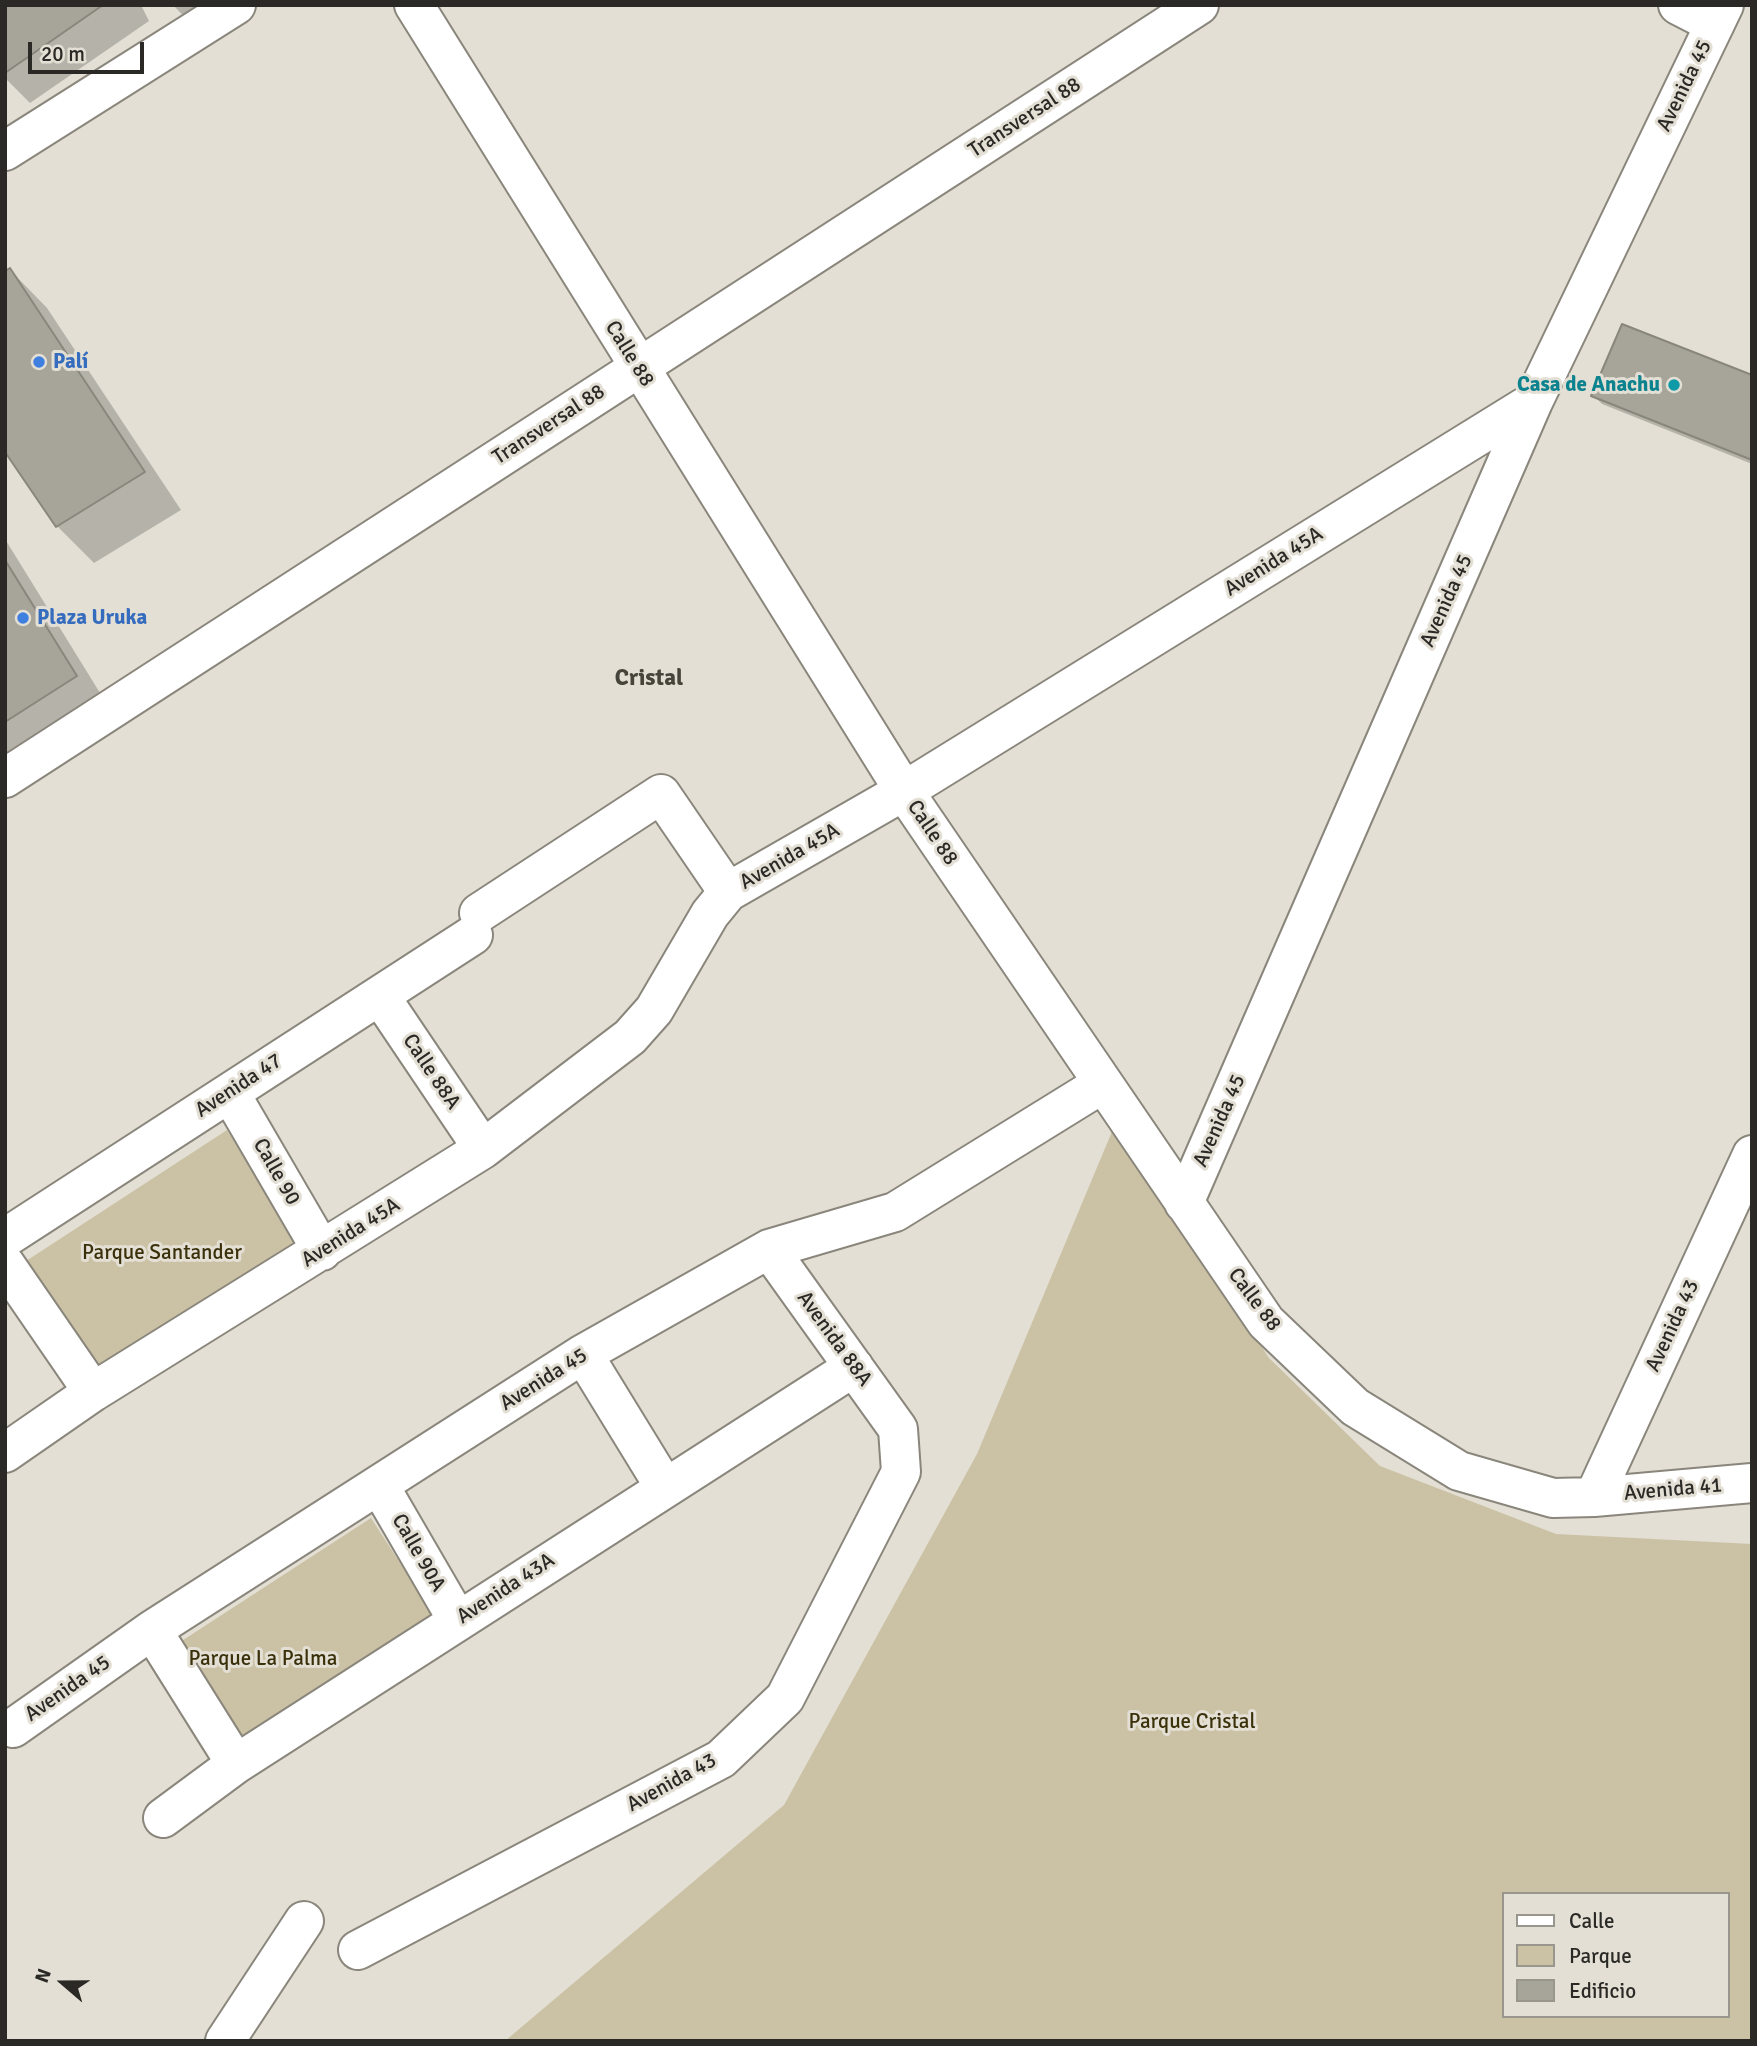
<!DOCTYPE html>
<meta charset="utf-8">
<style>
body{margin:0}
#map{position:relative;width:1757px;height:2046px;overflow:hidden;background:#e3dfd4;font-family:Signika,sans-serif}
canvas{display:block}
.frame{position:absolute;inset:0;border:7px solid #2a2925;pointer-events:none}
.legend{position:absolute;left:1502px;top:1892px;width:228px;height:126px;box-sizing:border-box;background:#e3dfd4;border:2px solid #99968e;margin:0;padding:9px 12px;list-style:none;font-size:21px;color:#2a2925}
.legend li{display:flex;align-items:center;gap:14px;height:35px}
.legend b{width:35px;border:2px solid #99968e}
.north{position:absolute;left:28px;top:1948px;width:70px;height:70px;-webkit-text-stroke:5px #e3dfd4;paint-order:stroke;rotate:290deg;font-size:19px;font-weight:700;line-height:28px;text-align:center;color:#2a2925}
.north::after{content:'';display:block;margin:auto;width:24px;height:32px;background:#2a2925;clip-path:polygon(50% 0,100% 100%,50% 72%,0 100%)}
.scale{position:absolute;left:28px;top:42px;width:116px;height:32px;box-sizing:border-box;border:4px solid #2a2925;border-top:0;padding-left:9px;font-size:21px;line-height:24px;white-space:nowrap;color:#2a2925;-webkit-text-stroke:5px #e3dfd4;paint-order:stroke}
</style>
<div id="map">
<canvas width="1757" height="2046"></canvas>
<div class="frame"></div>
<ul class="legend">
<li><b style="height:9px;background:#fff"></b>Calle</li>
<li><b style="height:19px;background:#cbc2a5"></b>Parque</li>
<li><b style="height:19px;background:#a7a49a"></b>Edificio</li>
</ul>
<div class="north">N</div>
<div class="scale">20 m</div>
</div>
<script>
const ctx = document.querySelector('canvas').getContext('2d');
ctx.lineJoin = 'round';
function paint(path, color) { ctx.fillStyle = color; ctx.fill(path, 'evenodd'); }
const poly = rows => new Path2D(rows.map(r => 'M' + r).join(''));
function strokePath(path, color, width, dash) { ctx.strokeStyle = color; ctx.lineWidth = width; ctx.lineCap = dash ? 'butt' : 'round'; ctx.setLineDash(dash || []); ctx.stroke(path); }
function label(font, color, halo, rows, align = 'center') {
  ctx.font = font + ' Signika,sans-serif'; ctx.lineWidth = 6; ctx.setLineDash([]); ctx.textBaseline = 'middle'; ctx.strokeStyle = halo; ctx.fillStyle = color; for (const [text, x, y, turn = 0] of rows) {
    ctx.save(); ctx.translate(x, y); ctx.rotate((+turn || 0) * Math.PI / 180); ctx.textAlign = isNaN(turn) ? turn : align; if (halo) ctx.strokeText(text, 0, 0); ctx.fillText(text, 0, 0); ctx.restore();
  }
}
const green = poly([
 [1116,1122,1269,1358,1380,1466,1556,1534,1752,1544,1752,2041,505,2041,784,1805,977,1454],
 [1503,1894,1727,1894,1727,2016,1503,2016],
 [227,1130,300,1244,96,1377,23,1263],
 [371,1518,435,1617,238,1748,177,1644]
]);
const shadow = poly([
 [5,5,141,5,149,21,30,103,5,78],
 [173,5,244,5,199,32],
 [10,270,47,308,181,510,94,563,57,526],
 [1752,377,1752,464,1602,404,1593,395],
 [5,539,113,714,5,783]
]);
const building = poly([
 [5,5,103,5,5,73,5,5],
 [10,268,145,472,56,527,5,452,5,271,10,268],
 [1622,324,1752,375,1752,460,1591,396,1622,324],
 [5,560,77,676,5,722,5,560]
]);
const minor = poly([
 [414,5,904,791,1266,1322,1355,1407,1459,1471,1553,1498,1594,1497,1752,1483],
 [1678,5,1715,24],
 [5,151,236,5],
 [5,778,1199,5],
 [479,913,661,794,728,892],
 [380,996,483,1149],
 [230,1093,322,1251],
 [1184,1203,1533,402,1724,5],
 [5,1238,473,935],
 [5,1264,93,1392],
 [583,1354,664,1486],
 [5,1453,93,1392,483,1149,630,1037,654,1010,710,914,728,892,904,791,1533,402],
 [379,1485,458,1621],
 [1594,1497,1752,1155],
 [152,1630,236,1764],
 [13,1728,152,1630,583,1354,769,1249,895,1212,1102,1084],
 [163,1818,236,1764,854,1367],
 [358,1950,721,1759,785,1698,901,1472,898,1429,769,1249],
 [225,2041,304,1921]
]);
const markers = [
 [39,362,7,"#3f7fe0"],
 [1674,385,7,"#0f9aa8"],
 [23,618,7,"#3f7fe0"]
];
const streetNames = [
 ["Avenida 45",1685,86,-64],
 ["Transversal 88",1025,118,-33],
 ["Calle 88",629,354,58],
 ["Transversal 88",549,425,-33],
 ["Avenida 45A",1274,562,-32],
 ["Avenida 45",1447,601,-66],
 ["Calle 88",932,833,56],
 ["Avenida 45A",790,857,-30],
 ["Calle 88A",431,1072,56],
 ["Avenida 47",239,1086,-33],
 ["Avenida 45",1220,1121,-66],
 ["Calle 90",276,1172,60],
 ["Avenida 45A",351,1233,-32],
 ["Calle 88",1254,1300,53],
 ["Avenida 43",1673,1326,-65],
 ["Avenida 88A",834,1339,54],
 ["Avenida 45",544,1380,-32],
 ["Avenida 41",1673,1490,-5],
 ["Calle 90A",418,1553,60],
 ["Avenida 43A",506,1589,-33],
 ["Avenida 45",68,1689,-35],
 ["Avenida 43",672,1783,-29]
];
const shopNames = [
 ["Palí",53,362],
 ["Plaza Uruka",37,618]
];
const cultureNames = [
 ["Casa de Anachu",1660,385]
];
const parkNames = [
 ["Parque Santander",162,1253],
 ["Parque La Palma",263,1659],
 ["Parque Cristal",1192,1722]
];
const neighbourhoodNames = [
 ["Cristal",649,679]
];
paint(green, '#cbc2a5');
paint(shadow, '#0003');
paint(building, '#a7a49a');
strokePath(building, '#89867c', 2);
strokePath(minor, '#8a867c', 42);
strokePath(minor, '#fff', 38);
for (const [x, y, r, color] of markers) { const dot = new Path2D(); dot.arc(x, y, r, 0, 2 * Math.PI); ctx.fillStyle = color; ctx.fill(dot); strokePath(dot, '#e3dfd4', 2.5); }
label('21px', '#2a2925', '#e3dfd4', streetNames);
label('bold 21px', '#366cbe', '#e3dfd4', shopNames, 'left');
label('bold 21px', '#0d838f', '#e3dfd4', cultureNames, 'right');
label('21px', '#3a300a', '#e3dfd4', parkNames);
label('bold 23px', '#47443b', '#e3dfd4', neighbourhoodNames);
</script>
